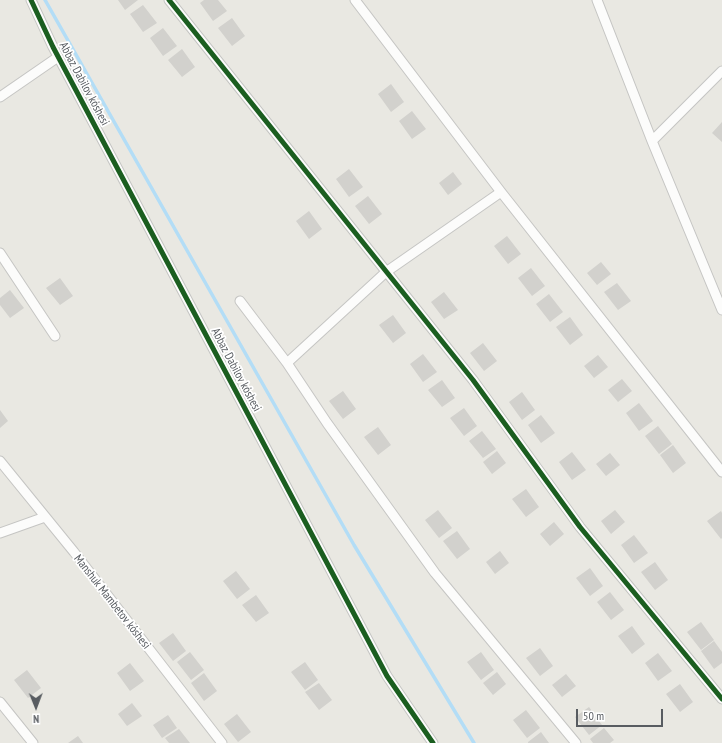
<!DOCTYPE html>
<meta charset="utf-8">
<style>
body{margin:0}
#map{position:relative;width:722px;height:743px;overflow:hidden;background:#e9e8e2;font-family:"PT Sans Narrow",sans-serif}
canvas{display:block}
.north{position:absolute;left:16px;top:687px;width:40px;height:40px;-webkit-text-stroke:3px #fff;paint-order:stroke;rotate:179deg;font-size:11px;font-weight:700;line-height:16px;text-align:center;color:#585c61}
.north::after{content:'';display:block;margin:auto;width:14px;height:18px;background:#585c61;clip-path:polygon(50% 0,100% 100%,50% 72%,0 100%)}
.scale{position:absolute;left:576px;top:709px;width:87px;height:18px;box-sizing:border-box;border:2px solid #585c61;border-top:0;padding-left:5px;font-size:12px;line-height:14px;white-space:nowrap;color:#585c61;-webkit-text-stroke:3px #fff;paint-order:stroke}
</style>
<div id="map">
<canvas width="722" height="743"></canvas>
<div class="north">N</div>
<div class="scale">50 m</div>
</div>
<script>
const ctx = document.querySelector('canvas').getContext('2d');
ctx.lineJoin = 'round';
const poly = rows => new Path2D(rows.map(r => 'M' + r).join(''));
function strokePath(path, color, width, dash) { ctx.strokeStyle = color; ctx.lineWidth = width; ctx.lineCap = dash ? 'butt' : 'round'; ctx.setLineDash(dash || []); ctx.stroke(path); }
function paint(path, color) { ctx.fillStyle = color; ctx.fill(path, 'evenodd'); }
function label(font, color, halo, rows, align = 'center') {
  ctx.font = font + ' "PT Sans Narrow",sans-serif'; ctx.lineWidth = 3.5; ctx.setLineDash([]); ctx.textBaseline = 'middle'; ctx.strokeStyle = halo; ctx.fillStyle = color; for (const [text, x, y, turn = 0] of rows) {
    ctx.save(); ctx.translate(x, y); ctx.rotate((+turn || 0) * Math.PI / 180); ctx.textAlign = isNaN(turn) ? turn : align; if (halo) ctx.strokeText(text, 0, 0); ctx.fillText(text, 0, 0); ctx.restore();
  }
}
const stream = poly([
 [45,0,354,545,474,743]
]);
const building = poly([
 [118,0,138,0,125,10],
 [204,0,218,0,227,11,213,21,200,3],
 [143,5,157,23,143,32,130,14],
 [232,18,245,36,232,46,218,28],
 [163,28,177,46,163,56,150,38],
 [182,49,195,67,182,77,168,60],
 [391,84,404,102,391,112,378,94],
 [412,111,426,129,412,139,399,121],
 [722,122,722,142,712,133],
 [349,169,363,187,349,197,336,179],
 [453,172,462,184,448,195,439,183],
 [368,196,382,214,369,224,355,206],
 [309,211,322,229,309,239,296,221],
 [507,236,521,254,508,264,494,246],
 [601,262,611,274,597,285,587,273],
 [531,268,545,286,532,296,518,278],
 [60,278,73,296,60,305,46,288],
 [617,283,631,301,618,310,604,292],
 [10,290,24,308,10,318,0,305,0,298],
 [444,292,458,310,444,319,431,302],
 [549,294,563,312,550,322,536,304],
 [393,315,406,333,393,343,379,325],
 [570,317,583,335,570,345,556,327],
 [483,343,497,361,484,371,470,353],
 [423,354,437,372,423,382,410,364],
 [598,355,608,367,594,378,584,366],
 [622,379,632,391,618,402,608,390],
 [442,380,455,398,442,407,428,390],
 [343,391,356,409,343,419,329,401],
 [522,392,535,410,522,420,509,402],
 [639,403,653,421,639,431,626,413],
 [464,408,477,426,464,436,450,418],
 [0,410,8,421,0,428],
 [541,415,555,433,541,443,528,425],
 [658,426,672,444,659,454,645,436],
 [378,427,391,445,378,455,364,437],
 [482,431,496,449,483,458,469,441],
 [673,445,686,463,673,473,660,455],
 [497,451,506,463,492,474,483,462],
 [572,452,586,470,572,480,559,462],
 [610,453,620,465,606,476,596,464],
 [526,489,539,507,526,517,512,499],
 [438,510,452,528,439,538,425,520],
 [615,510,625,522,611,534,601,521],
 [721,511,722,513,722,538,721,539,707,521],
 [554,522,564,534,550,546,540,534],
 [457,531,470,549,457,559,443,541],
 [634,535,648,553,634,563,621,545],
 [500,551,509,563,495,574,486,562],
 [655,562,668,580,655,590,641,572],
 [590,568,603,586,590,596,576,578],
 [236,571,250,589,237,599,223,581],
 [610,592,624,610,611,620,597,602],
 [256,595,269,613,256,622,242,605],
 [701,622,714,640,701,650,687,632],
 [632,626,645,644,632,654,618,636],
 [173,633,186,651,173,661,159,643],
 [714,641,722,652,722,663,714,669,701,651],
 [540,648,553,666,540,676,526,658],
 [190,652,204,670,191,680,177,662],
 [481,652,494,670,481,680,467,662],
 [658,653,672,671,658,681,645,663],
 [305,662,318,680,305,690,291,672],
 [130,663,144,681,130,691,117,673],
 [27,670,41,688,28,698,14,680],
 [497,672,506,684,493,695,483,683],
 [204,673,217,691,204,701,191,683],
 [566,674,576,686,562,697,552,685],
 [319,683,332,700,319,710,305,692],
 [680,684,693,702,680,712,666,694],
 [132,703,142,716,127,726,118,714],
 [589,707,602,725,589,735,575,717],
 [526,710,540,728,527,738,513,720],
 [237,714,251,732,238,742,224,724],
 [168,715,177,728,162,738,153,725],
 [604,728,614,740,610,743,593,743,590,739],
 [179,729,190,743,169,743,165,738],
 [541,732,549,743,528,743,528,742],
 [78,736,83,743,68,743]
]);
const street = poly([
 [31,0,53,47,387,676,433,743],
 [169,0,473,380,580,527,722,699],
 [355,0,501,192,722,472],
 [597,0,652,141,722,310],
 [0,97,58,57],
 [652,141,722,71],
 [0,253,55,336],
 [240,301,287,363,327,423,435,573,576,743],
 [287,363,386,272,501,192],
 [0,461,74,552,222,743],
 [0,533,45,517],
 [0,702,33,743]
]);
const cycleway = poly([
 [31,0,53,47,387,676,433,743],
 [169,0,473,380,580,527,722,699]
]);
const streetNames = [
 ["Abbaz Dabilov kóshesi",84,84,62],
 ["Abbaz Dabilov kóshesi",236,370,62],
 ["Manshuk Mambetov kóshesi",112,602,52]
];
strokePath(stream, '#b3ddf6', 3.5);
paint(building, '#d2d1cd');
strokePath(street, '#c5c5c3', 11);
strokePath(street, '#fcfcfb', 9);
strokePath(cycleway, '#1b5e20', 5);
label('12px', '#585c61', '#fff', streetNames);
</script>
